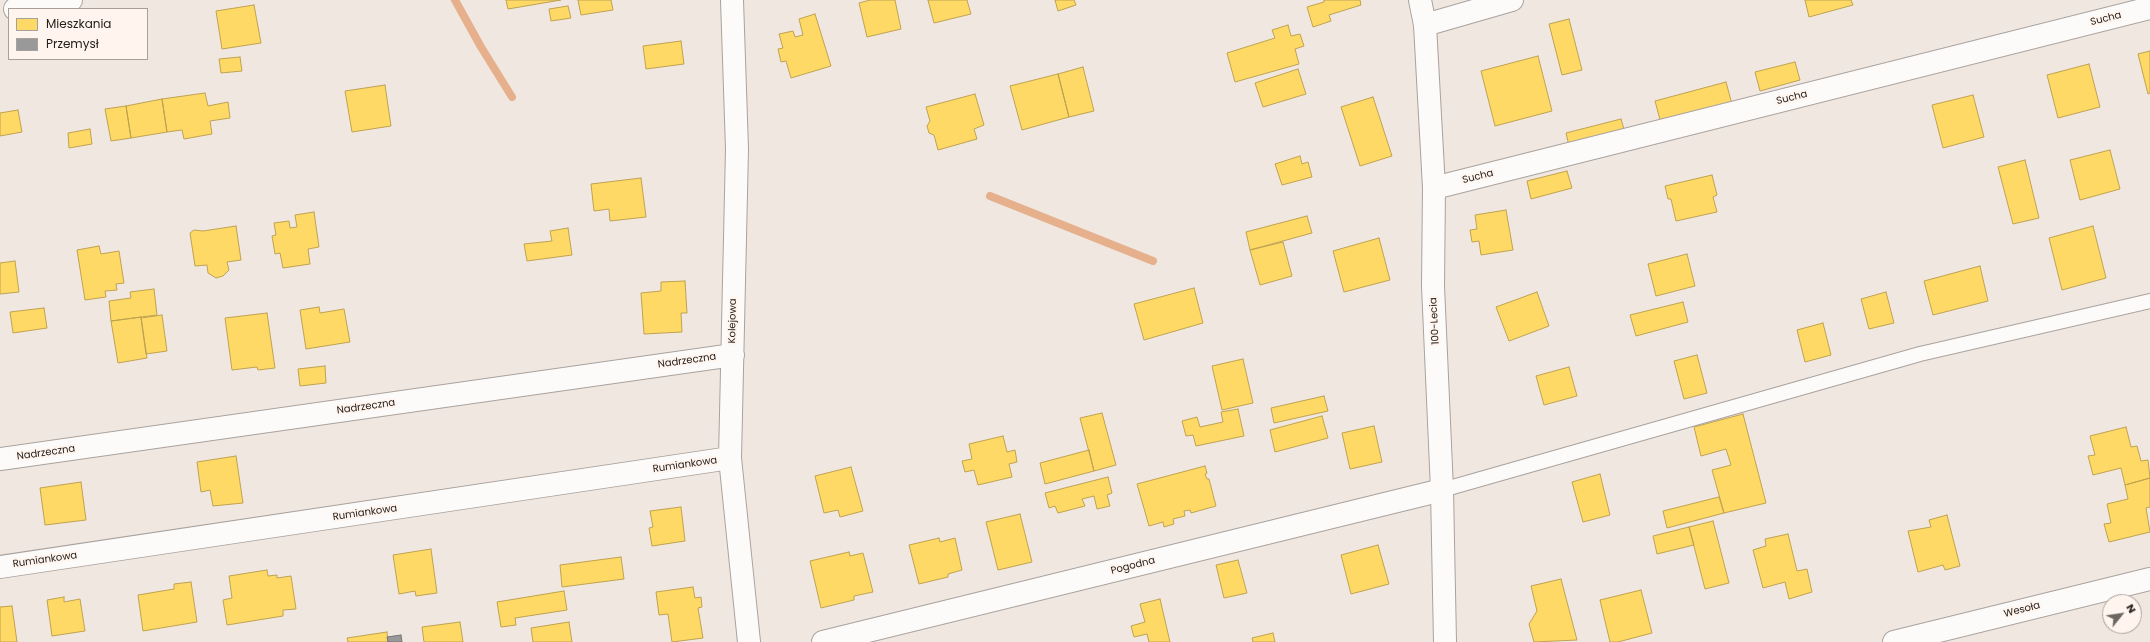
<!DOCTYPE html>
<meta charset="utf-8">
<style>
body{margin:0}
#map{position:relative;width:2150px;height:642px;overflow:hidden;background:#f1e7e1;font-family:Poppins,sans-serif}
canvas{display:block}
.legend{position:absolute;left:8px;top:8px;width:140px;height:52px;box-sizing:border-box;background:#fff5ee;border:1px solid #a8a09a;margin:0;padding:5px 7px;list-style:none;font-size:12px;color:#26201c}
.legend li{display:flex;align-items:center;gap:8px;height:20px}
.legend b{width:20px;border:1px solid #a8a09a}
.north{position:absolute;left:2102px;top:594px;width:40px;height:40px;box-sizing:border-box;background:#fff5ee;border:1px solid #a8a09a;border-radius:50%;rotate:60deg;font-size:11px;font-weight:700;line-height:16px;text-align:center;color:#26201c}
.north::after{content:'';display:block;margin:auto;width:14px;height:18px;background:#6d6661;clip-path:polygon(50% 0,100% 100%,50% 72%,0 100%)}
</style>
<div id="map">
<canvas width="2150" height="642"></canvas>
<ul class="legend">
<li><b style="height:11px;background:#ffd966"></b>Mieszkania</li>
<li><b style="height:11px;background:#999"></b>Przemysł</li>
</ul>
<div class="north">N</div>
</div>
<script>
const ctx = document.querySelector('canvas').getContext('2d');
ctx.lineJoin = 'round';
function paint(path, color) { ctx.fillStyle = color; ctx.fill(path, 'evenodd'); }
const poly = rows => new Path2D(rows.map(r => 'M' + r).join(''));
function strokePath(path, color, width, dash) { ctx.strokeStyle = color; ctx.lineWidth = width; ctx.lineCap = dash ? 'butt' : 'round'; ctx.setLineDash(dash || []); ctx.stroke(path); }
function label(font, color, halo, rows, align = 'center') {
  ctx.font = font + ' Poppins,sans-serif'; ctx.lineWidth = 4; ctx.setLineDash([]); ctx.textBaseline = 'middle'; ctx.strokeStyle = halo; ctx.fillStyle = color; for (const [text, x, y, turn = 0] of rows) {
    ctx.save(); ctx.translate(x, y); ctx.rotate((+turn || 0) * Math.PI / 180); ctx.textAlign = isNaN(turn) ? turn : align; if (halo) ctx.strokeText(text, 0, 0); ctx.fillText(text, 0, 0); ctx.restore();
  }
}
const homes = poly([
 [506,0,561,0,508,9,506,0],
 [578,0,611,0,613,10,581,15,578,0],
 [870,0,895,0,901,29,867,37,859,3,870,0],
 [928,0,967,0,971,14,934,23,928,0],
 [1055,0,1074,0,1076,5,1058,11,1055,0],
 [1324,0,1360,0,1361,5,1329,15,1331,21,1313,27,1307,7,1324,2,1324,0],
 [1805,0,1851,0,1853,5,1809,17,1805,0],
 [254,5,261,43,222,49,216,11,254,5],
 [568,6,571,18,551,21,549,9,568,6],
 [815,14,831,66,791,78,786,61,781,62,778,49,783,48,779,34,793,31,795,37,803,35,799,19,815,14],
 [1569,19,1582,70,1562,75,1549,24,1569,19],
 [1288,25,1291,36,1300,34,1304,46,1295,49,1299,64,1235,82,1227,53,1275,38,1272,30,1288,25],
 [681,41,684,64,646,69,643,46,681,41],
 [2150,51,2150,93,2148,94,2138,54,2150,51],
 [1538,56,1552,111,1495,126,1481,71,1538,56],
 [240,57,242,71,221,73,219,59,240,57],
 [1795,62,1800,80,1760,91,1755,72,1795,62],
 [2089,64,2100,107,2058,118,2047,75,2089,64],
 [1083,67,1094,111,1069,117,1058,74,1083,67],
 [1298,69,1306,94,1263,107,1255,83,1298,69],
 [1058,74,1069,117,1022,130,1010,86,1058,74],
 [1726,82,1733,108,1662,127,1655,101,1726,82],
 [385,85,391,126,352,132,345,91,385,85],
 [205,93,208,106,228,102,230,118,210,121,212,134,184,139,182,130,167,132,162,99,205,93],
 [975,94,984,125,974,129,977,139,938,150,934,135,929,133,927,126,930,121,926,107,975,94],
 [1973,95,1984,137,1943,148,1932,105,1973,95],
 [1373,97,1392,156,1360,166,1341,107,1373,97],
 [162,99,167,132,131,138,126,106,162,99],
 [126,106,131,138,111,141,105,109,126,106],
 [18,110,22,132,0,136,0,113,18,110],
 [1621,119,1626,136,1570,150,1566,133,1621,119],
 [90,129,92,144,69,148,68,133,90,129],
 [2110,150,2120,189,2080,200,2070,160,2110,150],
 [1300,156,1302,164,1308,162,1312,177,1282,185,1275,164,1300,156],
 [2025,160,2039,218,2013,224,1998,167,2025,160],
 [1567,171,1572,188,1531,199,1527,181,1567,171],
 [1712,175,1717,195,1713,197,1717,212,1676,221,1671,199,1668,199,1665,186,1712,175],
 [641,178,646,217,610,221,609,209,594,211,591,184,641,178],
 [1506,210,1513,250,1481,255,1479,241,1472,242,1470,230,1477,229,1475,215,1506,210],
 [314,212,319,247,308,249,310,264,283,268,280,253,275,254,272,236,276,235,274,223,289,221,290,228,297,227,295,215,314,212],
 [1307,216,1312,233,1250,250,1246,232,1307,216],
 [236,226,241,260,227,262,229,270,223,276,216,278,208,273,207,265,195,266,190,233,194,230,203,231,236,226],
 [2093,226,2106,278,2062,290,2049,238,2093,226],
 [568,228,572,255,527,261,524,244,552,241,550,231,568,228],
 [1379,238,1390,280,1344,292,1333,251,1379,238],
 [1283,242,1292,276,1260,285,1250,250,1283,242],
 [99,246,101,254,119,251,124,283,116,284,117,290,105,291,106,297,85,300,77,250,99,246],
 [1687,254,1695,286,1656,296,1648,264,1687,254],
 [15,261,19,292,0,294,0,263,15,261],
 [1980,266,1988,301,1933,315,1924,281,1980,266],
 [685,281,687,313,681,313,682,332,644,334,641,293,661,291,661,282,685,281],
 [1194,288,1203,323,1144,340,1134,304,1194,288],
 [154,289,157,315,111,321,109,301,131,298,130,292,154,289],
 [1537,292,1549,326,1509,341,1496,307,1537,292],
 [1886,292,1894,323,1869,329,1861,299,1886,292],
 [1683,302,1688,322,1636,336,1630,315,1683,302],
 [319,307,320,313,344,309,350,342,306,349,300,310,319,307],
 [44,308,47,328,13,333,10,312,44,308],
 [267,313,275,368,258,370,257,367,232,370,225,318,267,313],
 [162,315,167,351,146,354,141,318,162,315],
 [141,317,147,358,118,363,111,321,141,317],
 [1823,323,1831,355,1805,362,1797,330,1823,323],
 [1697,355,1707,393,1684,399,1674,361,1697,355],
 [1243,359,1253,403,1222,410,1212,366,1243,359],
 [325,366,326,383,300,386,298,369,325,366],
 [1569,367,1577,396,1544,405,1536,376,1569,367],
 [1324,396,1328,411,1274,423,1271,408,1324,396],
 [1238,409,1244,436,1196,446,1193,435,1186,436,1182,421,1197,417,1200,427,1223,422,1221,412,1238,409],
 [1102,413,1116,465,1094,471,1080,418,1102,413],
 [1743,414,1766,503,1724,513,1712,470,1731,465,1726,449,1701,456,1694,427,1743,414],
 [1322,416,1328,438,1275,452,1270,430,1322,416],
 [1374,426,1382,462,1350,469,1342,433,1374,426],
 [2126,427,2131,447,2137,446,2141,461,2148,460,2150,478,2125,485,2121,468,2093,475,2088,456,2095,455,2090,436,2126,427],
 [1003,436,1007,452,1015,450,1017,462,1009,464,1012,477,978,485,974,470,965,472,962,461,972,459,969,444,1003,436],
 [1089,450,1094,471,1045,484,1040,463,1089,450],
 [236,456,243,503,213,506,210,490,201,492,197,462,236,456],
 [1205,466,1207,473,1205,474,1207,479,1209,479,1216,506,1191,513,1190,510,1184,511,1185,516,1173,519,1174,524,1164,527,1163,522,1149,526,1137,484,1205,466],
 [851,467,863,511,840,517,838,510,824,513,815,476,851,467],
 [1600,474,1610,515,1583,522,1572,482,1600,474],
 [1108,477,1112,493,1107,495,1110,506,1097,509,1094,496,1082,499,1085,506,1058,513,1055,506,1049,508,1045,493,1108,477],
 [2150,478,2150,507,2146,508,2150,532,2109,542,2104,524,2111,523,2107,504,2128,499,2125,485,2150,478],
 [81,482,86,520,45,525,40,488,81,482],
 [1719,497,1724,513,1667,528,1663,511,1719,497],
 [681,507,685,541,652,546,649,528,653,527,650,511,681,507],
 [1020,514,1032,562,998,570,986,522,1020,514],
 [1947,515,1960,566,1945,570,1943,565,1918,572,1908,531,1931,527,1929,520,1947,515],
 [1713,521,1729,583,1705,589,1689,527,1713,521],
 [1689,527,1694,545,1657,554,1653,536,1689,527],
 [1788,534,1797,571,1807,569,1812,592,1789,599,1785,582,1763,588,1753,550,1766,546,1765,539,1788,534],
 [939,538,940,542,955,538,962,570,948,574,948,577,919,584,909,545,939,538],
 [1378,545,1389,584,1351,594,1341,555,1378,545],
 [431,549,437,593,416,596,415,591,399,594,393,555,431,549],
 [849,552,850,556,863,553,873,592,854,596,854,600,821,608,810,561,849,552],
 [621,557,624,579,562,587,560,565,621,557],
 [1238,560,1247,593,1224,598,1216,565,1238,560],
 [267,570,268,576,277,575,277,578,291,576,296,609,283,610,283,616,227,625,223,600,232,598,229,576,267,570],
 [1561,579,1577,640,1534,642,1529,624,1537,611,1531,586,1561,579],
 [191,582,197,622,143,631,138,595,174,589,174,584,191,582],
 [693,587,695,598,701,597,702,607,698,608,703,638,672,642,668,614,659,615,656,592,693,587],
 [1641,590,1652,633,1618,642,1610,642,1600,600,1641,590],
 [564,591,567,610,515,618,516,625,501,627,497,602,564,591],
 [64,597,64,602,80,599,85,631,52,636,47,600,64,597],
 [1160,599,1170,642,1149,642,1147,634,1134,637,1131,626,1145,622,1140,604,1160,599],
 [12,606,17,642,0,642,0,607,12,606],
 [460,622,463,642,424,642,422,627,460,622],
 [569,622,572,642,533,642,531,628,569,622],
 [387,632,388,642,348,642,347,638,387,632],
 [1273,633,1275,642,1253,642,1252,638,1273,633]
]);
const industry = poly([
 [401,635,402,642,388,642,387,637,401,635]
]);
const stream = poly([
 [455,0,481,47,512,97],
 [990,196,1153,261]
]);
const service = poly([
 [1442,490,1920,354,2150,301]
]);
const minor = poly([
 [732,0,737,149,730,458,749,642],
 [15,9,71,0],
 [1425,25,1512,0],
 [1434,188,2150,8],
 [0,459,733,355],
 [0,567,730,458],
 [823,642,1442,490],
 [1894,642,2150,579]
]);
const tertiary = poly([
 [1420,0,1425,25,1434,188,1433,286,1442,490,1445,642]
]);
const streetNames = [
 ["Sucha",2106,19,-14],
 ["Sucha",1792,98,-14],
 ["Sucha",1478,177,-14],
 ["Kolejowa",733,321,-89],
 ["100-Lecia",1435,321,-93],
 ["Nadrzeczna",687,361,-8],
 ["Nadrzeczna",366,407,-8],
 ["Nadrzeczna",46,453,-8],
 ["Rumiankowa",685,465,-8],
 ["Rumiankowa",365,513,-8],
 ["Rumiankowa",45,560,-8],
 ["Pogodna",1133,566,-14],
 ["Wesoła",2022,610,-14]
];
paint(homes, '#ffd966');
strokePath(homes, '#bea250', 1);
paint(industry, '#999');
strokePath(industry, '#767574', 1);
strokePath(stream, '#e5b08b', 8);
strokePath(service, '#a9a29d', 16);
strokePath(minor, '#a9a29d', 24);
strokePath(tertiary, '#a9a29d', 24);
strokePath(service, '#fdfbfa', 14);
strokePath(minor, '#fdfbfa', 22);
strokePath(tertiary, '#fdfbfa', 22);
label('10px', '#26201c', '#fff5ee', streetNames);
</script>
